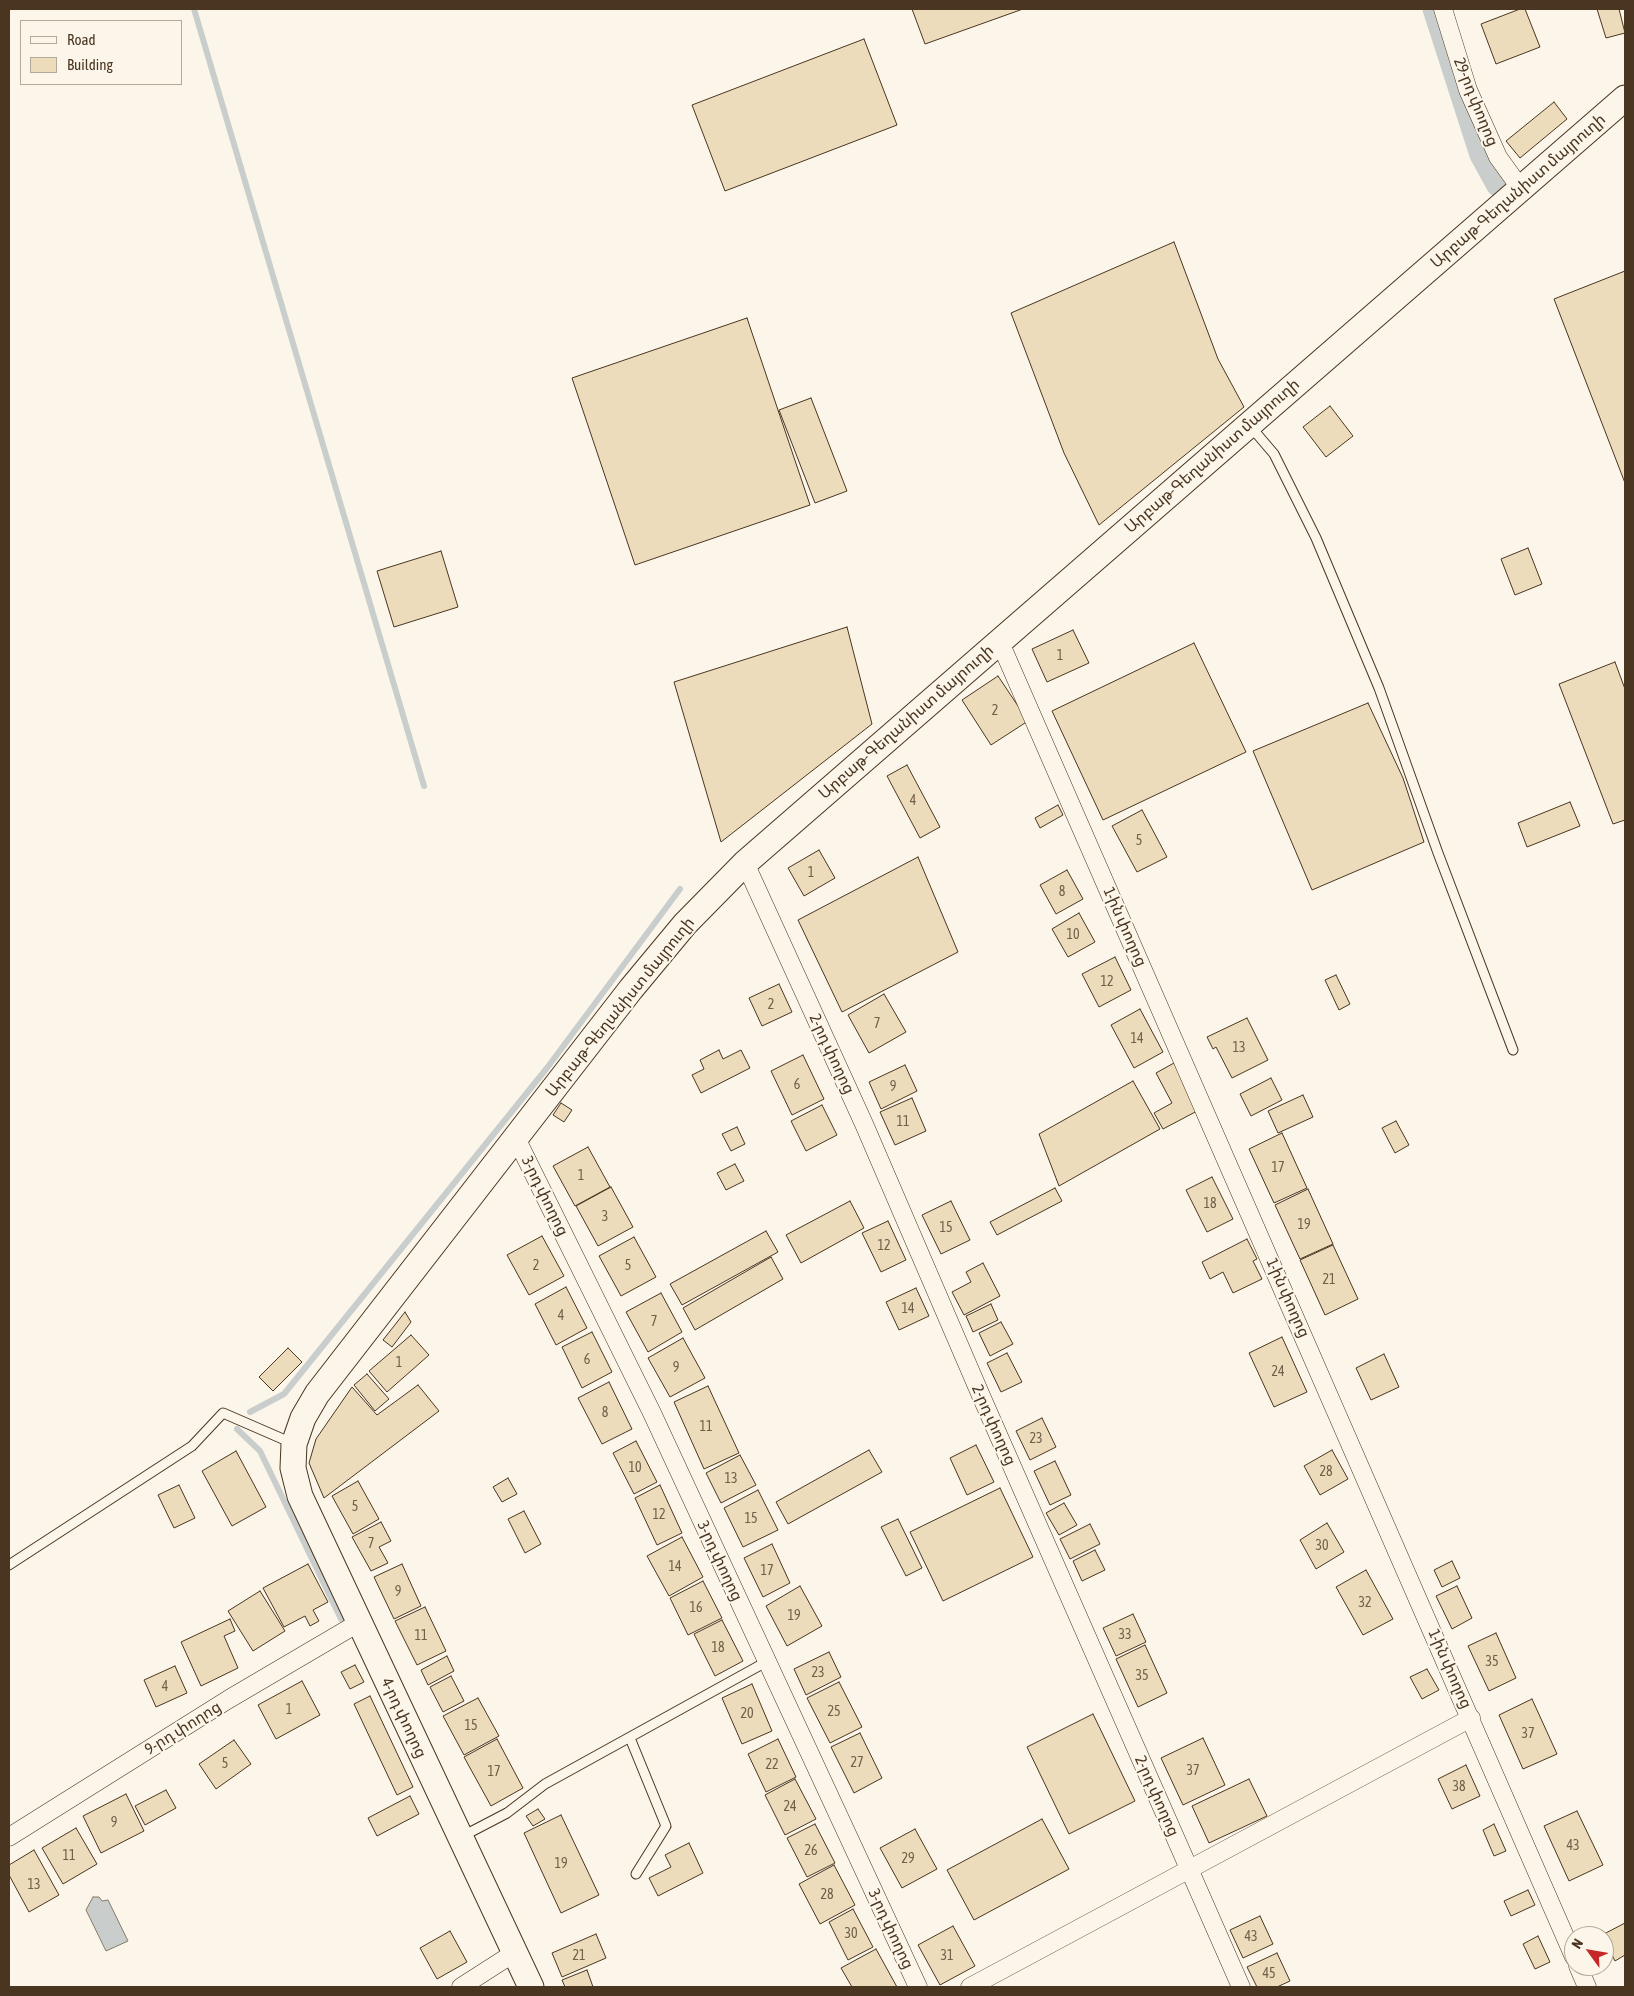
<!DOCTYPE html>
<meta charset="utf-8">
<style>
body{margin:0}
#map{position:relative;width:1634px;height:1996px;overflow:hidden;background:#fbf6e9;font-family:"Asap Condensed",sans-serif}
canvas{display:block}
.frame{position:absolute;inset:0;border:10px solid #4a3520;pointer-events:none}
.legend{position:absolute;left:20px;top:20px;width:162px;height:65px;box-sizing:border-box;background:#fbf6e9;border:1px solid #b4a999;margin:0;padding:6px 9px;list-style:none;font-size:15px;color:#4a3520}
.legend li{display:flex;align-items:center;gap:10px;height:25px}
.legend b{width:25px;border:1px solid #b4a999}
.north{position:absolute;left:1564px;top:1926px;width:50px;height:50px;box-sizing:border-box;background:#fbf6e9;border:1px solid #b4a999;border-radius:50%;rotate:302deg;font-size:14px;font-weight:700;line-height:20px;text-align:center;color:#4a3520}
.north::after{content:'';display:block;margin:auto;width:18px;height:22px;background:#c62828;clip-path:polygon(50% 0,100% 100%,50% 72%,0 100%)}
</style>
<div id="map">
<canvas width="1634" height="1996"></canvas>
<div class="frame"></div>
<ul class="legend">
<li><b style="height:6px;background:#fbf6e9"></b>Road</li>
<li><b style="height:14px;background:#ecdcbc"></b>Building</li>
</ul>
<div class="north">N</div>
</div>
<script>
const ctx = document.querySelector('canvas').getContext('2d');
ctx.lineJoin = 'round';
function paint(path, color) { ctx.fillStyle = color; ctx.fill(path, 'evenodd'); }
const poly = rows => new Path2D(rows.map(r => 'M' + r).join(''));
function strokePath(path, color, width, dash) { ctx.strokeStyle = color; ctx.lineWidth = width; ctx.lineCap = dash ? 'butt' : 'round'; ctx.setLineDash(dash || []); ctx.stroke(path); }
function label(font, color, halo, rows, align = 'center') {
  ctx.font = font + ' "Asap Condensed","Noto Sans Armenian",sans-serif'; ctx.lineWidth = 4; ctx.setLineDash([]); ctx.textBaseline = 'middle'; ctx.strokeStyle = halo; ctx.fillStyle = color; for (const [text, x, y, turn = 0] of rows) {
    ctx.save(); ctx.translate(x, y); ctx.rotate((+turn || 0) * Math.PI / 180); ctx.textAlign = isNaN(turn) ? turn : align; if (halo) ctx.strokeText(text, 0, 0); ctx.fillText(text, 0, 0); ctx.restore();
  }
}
const water = poly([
 [93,1897,99,1897,102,1901,108,1900,128,1941,106,1951,86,1910,93,1897]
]);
const stream = poly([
 [194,9,424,786],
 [250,1412,284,1394,547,1068,680,889],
 [237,1429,260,1451,341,1619]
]);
const canal = poly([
 [1433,9,1480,155,1497,186]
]);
const building = poly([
 [912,9,1023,9,925,44,912,9],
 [1520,9,1525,9,1540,47,1496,64,1481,24,1520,9],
 [1597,9,1619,9,1625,33,1606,38,1597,9],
 [864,39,897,125,725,191,692,105,864,39],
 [1554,102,1567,119,1520,158,1506,141,1554,102],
 [1174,242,1218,359,1244,407,1099,525,1064,453,1011,313,1174,242],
 [1625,271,1625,483,1554,299,1625,271],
 [747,318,810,505,635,565,572,378,747,318],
 [811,398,847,491,815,503,779,410,811,398],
 [1330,406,1353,436,1326,457,1303,427,1330,406],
 [1528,548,1542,584,1515,595,1501,559,1528,548],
 [441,551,458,607,394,627,377,571,441,551],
 [847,627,872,724,721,842,674,682,847,627],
 [1073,630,1089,663,1047,682,1032,649,1073,630],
 [1194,643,1246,752,1103,820,1052,711,1194,643],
 [1615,662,1625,689,1625,820,1613,824,1559,684,1615,662],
 [998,676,1028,721,991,745,962,700,998,676],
 [1368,703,1403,778,1424,842,1312,890,1253,751,1368,703],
 [907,765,940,827,920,838,887,776,907,765],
 [1570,802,1580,826,1527,847,1518,823,1570,802],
 [1058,805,1063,815,1040,828,1035,818,1058,805],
 [1142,810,1167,857,1137,872,1112,826,1142,810],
 [819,850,835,878,804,896,788,868,819,850],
 [918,857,958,952,842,1012,798,920,918,857],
 [1067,870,1083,899,1056,914,1040,885,1067,870],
 [1079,913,1095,942,1068,957,1052,929,1079,913],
 [1115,957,1131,990,1099,1007,1082,974,1115,957],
 [1336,975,1350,1004,1339,1010,1325,980,1336,975],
 [779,984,792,1012,762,1026,749,998,779,984],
 [884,994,906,1032,869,1053,848,1015,884,994],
 [1140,1009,1163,1052,1134,1068,1111,1025,1140,1009],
 [1247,1018,1268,1060,1232,1078,1216,1047,1213,1049,1207,1037,1247,1018],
 [719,1050,723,1059,741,1050,750,1068,701,1093,692,1075,704,1069,700,1060,719,1050],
 [803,1055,824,1099,792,1115,771,1071,803,1055],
 [1174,1063,1199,1110,1163,1129,1154,1113,1172,1103,1156,1073,1174,1063],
 [905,1065,917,1091,881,1109,869,1082,905,1065],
 [1271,1078,1282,1100,1251,1116,1240,1094,1271,1078],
 [1133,1081,1160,1129,1059,1186,1039,1134,1133,1081],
 [1303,1095,1313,1117,1278,1133,1268,1111,1303,1095],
 [912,1098,926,1131,895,1145,880,1112,912,1098],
 [561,1103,572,1110,564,1122,553,1115,561,1103],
 [822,1105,837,1135,806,1151,791,1121,822,1105],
 [1396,1121,1409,1145,1395,1153,1382,1128,1396,1121],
 [737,1127,745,1144,731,1151,722,1134,737,1127],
 [1282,1133,1307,1188,1274,1203,1249,1149,1282,1133],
 [588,1147,610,1187,575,1206,553,1166,588,1147],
 [735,1164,744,1181,726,1190,717,1173,735,1164],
 [1212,1177,1233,1219,1207,1232,1186,1190,1212,1177],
 [611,1187,633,1227,598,1246,576,1206,611,1187],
 [1055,1188,1062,1201,997,1235,990,1222,1055,1188],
 [1308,1189,1333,1244,1300,1259,1275,1205,1308,1189],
 [850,1201,864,1228,801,1263,786,1235,850,1201],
 [951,1201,970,1240,941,1254,922,1215,951,1201],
 [888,1221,906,1260,881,1272,862,1233,888,1221],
 [766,1231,778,1252,682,1305,670,1284,766,1231],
 [542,1236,564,1276,529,1295,507,1255,542,1236],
 [634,1237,656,1277,621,1296,599,1256,634,1237],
 [1247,1239,1257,1259,1253,1261,1262,1279,1233,1293,1223,1272,1210,1279,1202,1262,1247,1239],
 [1333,1245,1358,1299,1325,1315,1300,1260,1333,1245],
 [771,1257,783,1279,695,1330,683,1308,771,1257],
 [983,1263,1000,1296,964,1315,952,1292,971,1282,966,1272,983,1263],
 [566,1287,587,1328,556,1345,535,1304,566,1287],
 [916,1288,929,1316,899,1330,886,1302,916,1288],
 [661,1293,682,1332,648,1352,626,1312,661,1293],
 [991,1304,998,1320,973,1332,966,1316,991,1304],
 [405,1312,411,1322,392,1347,383,1340,405,1312],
 [1001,1322,1013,1344,990,1356,979,1333,1001,1322],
 [592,1332,612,1372,582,1388,562,1347,592,1332],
 [411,1335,429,1355,387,1392,369,1371,411,1335],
 [1282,1337,1307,1392,1274,1407,1249,1353,1282,1337],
 [683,1338,705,1378,670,1397,648,1358,683,1338],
 [288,1348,302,1362,273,1391,259,1377,288,1348],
 [1007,1353,1022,1382,1001,1392,987,1363,1007,1353],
 [1384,1354,1399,1387,1371,1400,1356,1368,1384,1354],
 [367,1374,389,1399,375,1411,354,1385,367,1374],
 [609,1382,632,1429,602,1444,578,1398,609,1382],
 [418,1385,439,1411,324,1498,309,1463,316,1439,352,1387,377,1415,418,1385],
 [708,1386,739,1453,704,1469,674,1402,708,1386],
 [1042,1418,1056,1447,1030,1460,1016,1431,1042,1418],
 [636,1441,657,1482,634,1494,613,1453,636,1441],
 [976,1445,994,1482,967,1495,950,1458,976,1445],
 [869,1450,882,1472,788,1524,776,1502,869,1450],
 [1332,1450,1348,1479,1320,1495,1304,1466,1332,1450],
 [236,1451,266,1507,232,1526,202,1471,236,1451],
 [740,1455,756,1485,721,1503,706,1473,740,1455],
 [1055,1461,1071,1495,1050,1505,1034,1471,1055,1461],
 [508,1478,517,1494,502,1502,493,1487,508,1478],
 [358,1481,379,1519,353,1534,332,1496,358,1481],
 [179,1485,195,1518,174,1528,158,1495,179,1485],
 [660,1485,682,1533,657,1545,635,1498,660,1485],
 [1000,1488,1033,1557,943,1601,910,1532,1000,1488],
 [758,1490,778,1530,743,1547,724,1508,758,1490],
 [1064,1503,1077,1525,1059,1535,1046,1513,1064,1503],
 [524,1511,541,1544,525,1553,508,1519,524,1511],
 [898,1519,922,1568,906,1576,881,1527,898,1519],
 [381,1522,391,1541,379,1547,388,1563,371,1571,352,1537,381,1522],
 [1327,1523,1344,1552,1316,1569,1300,1540,1327,1523],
 [1090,1524,1100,1544,1070,1559,1060,1539,1090,1524],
 [682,1537,703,1577,669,1596,647,1556,682,1537],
 [772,1544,790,1583,763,1597,744,1558,772,1544],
 [1095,1550,1105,1570,1082,1581,1073,1561,1095,1550],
 [1452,1561,1460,1578,1442,1587,1434,1570,1452,1561],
 [308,1564,328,1602,313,1610,319,1621,310,1626,305,1616,284,1627,263,1588,308,1564],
 [402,1564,421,1606,394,1619,374,1577,402,1564],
 [1366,1570,1393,1619,1363,1635,1336,1587,1366,1570],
 [703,1581,722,1618,688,1635,670,1598,703,1581],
 [800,1586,822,1626,787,1646,766,1606,800,1586],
 [1457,1586,1472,1618,1452,1629,1436,1596,1457,1586],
 [260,1591,285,1631,253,1651,228,1611,260,1591],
 [425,1607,446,1651,417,1665,395,1621,425,1607],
 [1133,1614,1146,1642,1116,1656,1103,1628,1133,1614],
 [230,1619,235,1631,224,1636,238,1668,201,1686,181,1642,230,1619],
 [722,1620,743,1661,715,1676,694,1634,722,1620],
 [1496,1633,1516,1678,1489,1691,1468,1646,1496,1633],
 [1145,1645,1167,1693,1138,1707,1116,1659,1145,1645],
 [829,1652,841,1677,806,1695,794,1669,829,1652],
 [447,1656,454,1671,428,1685,421,1670,447,1656],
 [355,1665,364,1682,350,1689,341,1672,355,1665],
 [175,1666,187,1693,156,1707,144,1680,175,1666],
 [1427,1669,1439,1690,1422,1699,1410,1677,1427,1669],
 [451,1676,464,1701,443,1712,430,1687,451,1676],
 [302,1681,320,1715,276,1739,258,1705,302,1681],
 [839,1682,862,1727,830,1743,807,1698,839,1682],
 [752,1684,772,1731,742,1744,722,1698,752,1684],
 [370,1696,413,1787,397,1795,354,1704,370,1696],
 [478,1698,499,1736,464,1755,443,1716,478,1698],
 [1532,1699,1557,1754,1523,1769,1499,1715,1532,1699],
 [1093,1714,1135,1801,1069,1834,1027,1747,1093,1714],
 [860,1733,882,1778,854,1793,831,1747,860,1733],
 [1203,1738,1225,1785,1183,1805,1161,1758,1203,1738],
 [497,1739,523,1788,491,1806,464,1757,497,1739],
 [778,1739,796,1777,766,1792,748,1754,778,1739],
 [234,1740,251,1764,216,1789,199,1764,234,1740],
 [1466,1765,1480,1796,1452,1809,1438,1779,1466,1765],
 [795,1779,816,1819,785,1835,765,1795,795,1779],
 [1249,1779,1267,1816,1209,1843,1192,1806,1249,1779],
 [166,1790,176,1808,145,1825,135,1806,166,1790],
 [126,1794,144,1831,101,1853,83,1816,126,1794],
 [410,1796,419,1814,377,1836,368,1818,410,1796],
 [538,1809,545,1819,533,1826,526,1816,538,1809],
 [1577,1811,1603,1865,1569,1881,1544,1826,1577,1811],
 [561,1815,599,1895,561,1913,524,1833,561,1815],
 [1042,1819,1069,1869,974,1920,947,1870,1042,1819],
 [815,1824,835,1863,807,1877,787,1838,815,1824],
 [1494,1824,1506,1851,1494,1856,1483,1830,1494,1824],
 [76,1828,97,1864,63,1884,42,1848,76,1828],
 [915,1829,937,1869,902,1888,880,1848,915,1829],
 [689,1843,703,1873,658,1896,649,1878,671,1867,665,1855,689,1843],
 [34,1850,59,1895,29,1912,9,1875,9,1865,34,1850],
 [834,1865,855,1905,820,1924,799,1884,834,1865],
 [1528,1890,1535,1905,1511,1916,1504,1901,1528,1890],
 [853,1909,873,1947,848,1960,829,1922,853,1909],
 [1260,1916,1273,1944,1243,1958,1230,1930,1260,1916],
 [1625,1923,1625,1955,1615,1961,1602,1935,1625,1923],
 [953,1926,975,1966,940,1985,918,1945,953,1926],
 [450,1931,467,1962,437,1979,420,1948,450,1931],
 [596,1934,606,1958,562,1977,552,1953,596,1934],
 [1538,1936,1550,1962,1535,1969,1523,1944,1538,1936],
 [876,1949,897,1987,852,1987,841,1968,876,1949],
 [1277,1953,1290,1981,1277,1987,1257,1987,1247,1967,1277,1953],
 [587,1970,593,1987,565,1987,562,1980,587,1970]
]);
const lane = poly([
 [1251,427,1274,454,1316,538,1379,688,1438,853,1513,1050],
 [9,1565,192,1446,223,1413,292,1443],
 [630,1738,666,1826,636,1874],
 [461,1837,507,1813,545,1784,766,1662]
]);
const street = poly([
 [1443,9,1468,90,1498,157,1521,189],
 [999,640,1574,1957],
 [745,863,864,1124,982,1398,1241,1987],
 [516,1138,652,1413,918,1987],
 [9,1837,229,1699,360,1622],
 [1578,1966,1587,1987],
 [461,1987,514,1953],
 [970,1987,1471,1718]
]);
const secondary = poly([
 [531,1987,300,1496,293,1468,294,1444,303,1418,317,1394,631,989,685,924,745,863,1625,98]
]);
const numberNames = [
 ["1",1060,656],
 ["2",995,711],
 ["4",913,801],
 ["5",1139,841],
 ["1",811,873],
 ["8",1062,892],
 ["10",1073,935],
 ["12",1107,982],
 ["2",771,1005],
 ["7",877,1024],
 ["14",1137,1039],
 ["13",1239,1048],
 ["6",797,1085],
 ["9",893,1087],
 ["11",903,1122],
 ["17",1278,1168],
 ["1",581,1176],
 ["18",1210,1204],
 ["3",605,1217],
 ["19",1304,1225],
 ["15",946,1228],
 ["12",884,1246],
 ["2",536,1266],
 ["5",628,1266],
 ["21",1329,1280],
 ["14",908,1309],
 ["4",561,1316],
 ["7",654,1322],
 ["6",587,1360],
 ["1",399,1363],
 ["9",676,1368],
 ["24",1278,1372],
 ["8",605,1413],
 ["11",706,1427],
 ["23",1036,1439],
 ["10",635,1468],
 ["28",1326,1472],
 ["13",731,1479],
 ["5",355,1507],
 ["12",659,1515],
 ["15",751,1519],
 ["7",371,1544],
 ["30",1322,1546],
 ["14",675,1567],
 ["17",767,1571],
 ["9",398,1592],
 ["32",1365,1603],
 ["16",696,1608],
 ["19",794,1616],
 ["33",1125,1635],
 ["11",421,1636],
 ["18",718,1648],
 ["35",1492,1662],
 ["23",818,1673],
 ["35",1142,1676],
 ["4",165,1687],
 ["1",289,1710],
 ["25",834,1712],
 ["20",747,1714],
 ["15",471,1726],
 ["37",1528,1734],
 ["27",857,1763],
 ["5",225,1764],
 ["22",772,1765],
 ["37",1193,1771],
 ["17",494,1772],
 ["38",1459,1787],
 ["24",790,1807],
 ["9",114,1823],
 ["43",1573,1846],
 ["26",811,1851],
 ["11",69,1856],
 ["29",908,1859],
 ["19",561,1864],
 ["13",34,1885],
 ["28",827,1895],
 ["30",851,1934],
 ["43",1251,1937],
 ["21",579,1956],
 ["31",947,1956],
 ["45",1269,1974]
];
const streetNames = [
 ["29-րդ փողոց",1476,102,68],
 ["Արբաթ-Գեղանիստ մայրուղի",1518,191,-41],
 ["Արբաթ-Գեղանիստ մայրուղի",1212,456,-41],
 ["Արբաթ-Գեղանիստ մայրուղի",906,722,-41],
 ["1-ին փողոց",1125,927,66],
 ["Արբաթ-Գեղանիստ մայրուղի",620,1007,-51],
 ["2-րդ փողոց",832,1054,65],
 ["3-րդ փողոց",545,1196,64],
 ["1-ին փողոց",1288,1298,66],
 ["2-րդ փողոց",994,1425,66],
 ["3-րդ փողոց",720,1561,65],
 ["1-ին փողոց",1450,1669,66],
 ["4-րդ փողոց",404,1718,65],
 ["9-րդ փողոց",183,1728,-32],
 ["2-րդ փողոց",1157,1796,66],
 ["3-րդ փողոց",891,1929,65]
];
paint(water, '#c9cecd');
strokePath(water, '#887966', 1);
strokePath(stream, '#c9cecd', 6);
strokePath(canal, '#c9cecd', 21);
paint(building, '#ecdcbc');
strokePath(building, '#4a3520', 1);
strokePath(lane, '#4a3520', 11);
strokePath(street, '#4a3520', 19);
strokePath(secondary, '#4a3520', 27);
strokePath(lane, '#fbf6e9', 9);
strokePath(street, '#fbf6e9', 18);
strokePath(secondary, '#fbf6e9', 25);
label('14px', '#725f47', null, numberNames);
label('16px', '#4a3520', '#fbf6e9', streetNames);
</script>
